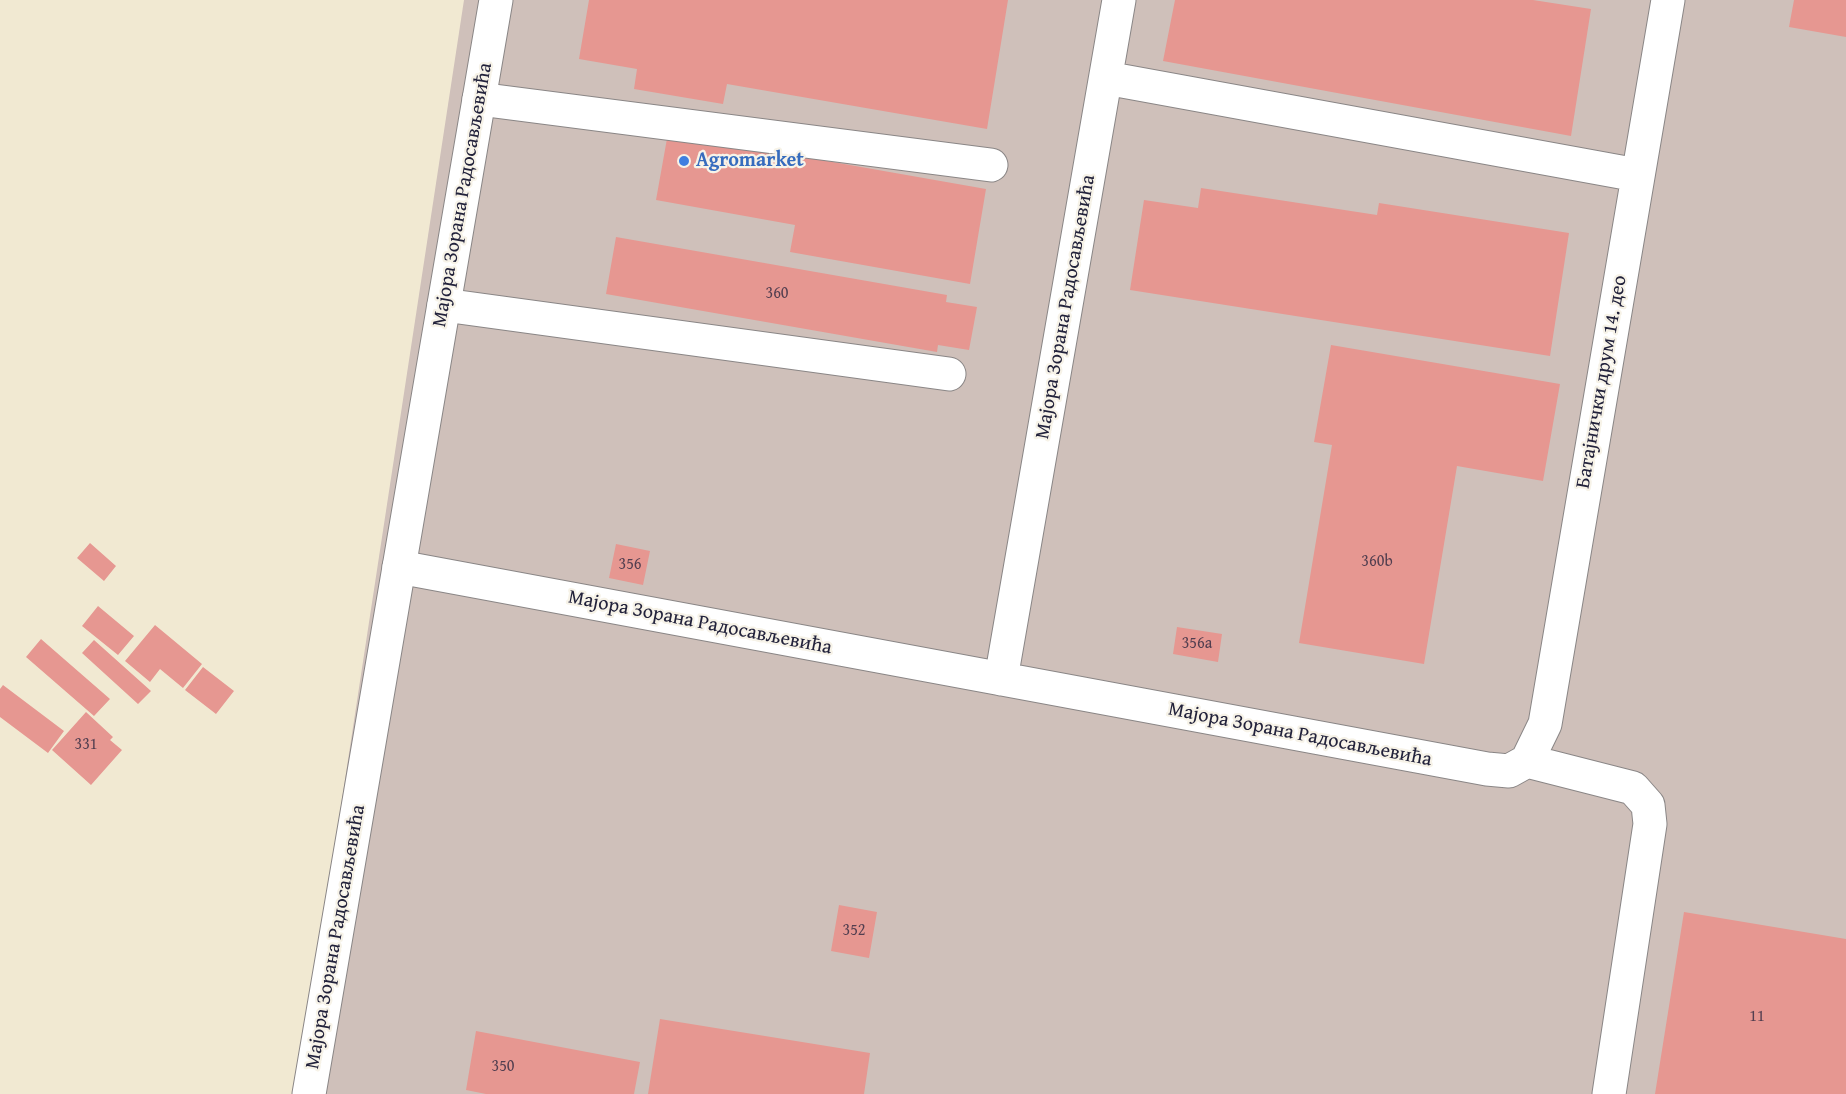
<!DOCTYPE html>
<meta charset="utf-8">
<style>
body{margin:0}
canvas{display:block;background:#f1e9d2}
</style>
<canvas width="1846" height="1094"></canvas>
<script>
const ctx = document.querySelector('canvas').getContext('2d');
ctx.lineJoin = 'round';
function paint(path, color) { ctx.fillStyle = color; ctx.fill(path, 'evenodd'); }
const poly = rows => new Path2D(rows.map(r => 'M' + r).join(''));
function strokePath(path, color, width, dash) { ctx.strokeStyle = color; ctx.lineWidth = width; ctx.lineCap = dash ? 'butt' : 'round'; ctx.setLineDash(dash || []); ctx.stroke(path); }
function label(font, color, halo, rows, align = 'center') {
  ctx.font = font + ' "Gentium Book Plus",serif'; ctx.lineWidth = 4.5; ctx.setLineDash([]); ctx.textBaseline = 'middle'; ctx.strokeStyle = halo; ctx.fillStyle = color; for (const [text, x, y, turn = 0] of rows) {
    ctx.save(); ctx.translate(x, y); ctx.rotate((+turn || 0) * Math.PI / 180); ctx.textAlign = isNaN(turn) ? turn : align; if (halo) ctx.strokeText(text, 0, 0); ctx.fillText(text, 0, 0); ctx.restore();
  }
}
const industrial = poly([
 [464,0,1846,0,1846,1094,297,1094]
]);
const building = poly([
 [589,0,1008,0,987,129,727,84,723,104,634,89,637,69,579,59],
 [1175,0,1533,0,1591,9,1571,136,1163,61],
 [1794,0,1846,0,1846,37,1789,27],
 [668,133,986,189,970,284,790,252,795,225,656,200],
 [1201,188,1377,215,1379,203,1569,233,1550,356,1130,290,1144,200,1198,208],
 [616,237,947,295,946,302,977,307,969,350,938,345,937,352,606,294],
 [1331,345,1560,384,1543,481,1457,466,1424,664,1299,643,1332,445,1314,442],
 [90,543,116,566,104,581,77,558],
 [616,544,650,551,643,585,609,578],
 [98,606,134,636,118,655,82,626],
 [155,625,202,664,183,688,160,669,150,682,125,661],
 [1177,627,1222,634,1218,662,1173,654],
 [41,639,110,699,94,716,26,657],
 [94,640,151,691,138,704,82,653],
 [203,667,234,691,216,714,185,690],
 [3,685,64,731,48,753,0,717,0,689],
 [86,712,113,737,110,740,122,750,91,785,52,750],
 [839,905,877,912,869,958,831,951],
 [1684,912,1846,939,1846,1094,1655,1094],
 [660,1019,870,1053,864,1094,648,1094],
 [476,1031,640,1062,634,1094,486,1094,466,1090]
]);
const minor = poly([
 [1106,78,1637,175],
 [479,99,991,165],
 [444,305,949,374],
 [399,567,1487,769,1509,771,1527,761],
 [1001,679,1119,0],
 [1527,761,1545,724,1668,0],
 [1527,761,1633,788,1648,805,1650,824,1609,1094]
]);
const major = poly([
 [309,1094,496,0]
]);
const markers = [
 [684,161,6,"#3f7fe0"]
];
const numberNames = [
 ["360",777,294],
 ["360b",1377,562],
 ["356",630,565],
 ["356a",1197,644],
 ["331",86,745],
 ["352",854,931],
 ["11",1757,1017],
 ["350",503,1067]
];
const shopNames = [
 ["Agromarket",696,161]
];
const streetNames = [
 ["Мајора Зорана Радосављевића",463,195,-80],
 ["Мајора Зорана Радосављевића",1066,307,-80],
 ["Батајнички друм 14. део",1602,382,-80],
 ["Мајора Зорана Радосављевића",700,623,11],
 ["Мајора Зорана Радосављевића",1300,735,11],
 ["Мајора Зорана Радосављевића",336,937,-80]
];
paint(industrial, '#cfc0ba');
paint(building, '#e69791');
strokePath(minor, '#8a8686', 35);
strokePath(major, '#8a8686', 35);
strokePath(minor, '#fff', 33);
strokePath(major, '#fff', 33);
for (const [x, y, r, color] of markers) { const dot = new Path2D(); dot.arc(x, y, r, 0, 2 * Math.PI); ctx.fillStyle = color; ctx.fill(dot); strokePath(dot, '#f7f3e8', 2); }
label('16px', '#533f50', null, numberNames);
label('bold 20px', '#366cbe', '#f7f3e8', shopNames, 'left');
label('20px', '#22223b', '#f7f3e8', streetNames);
</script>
